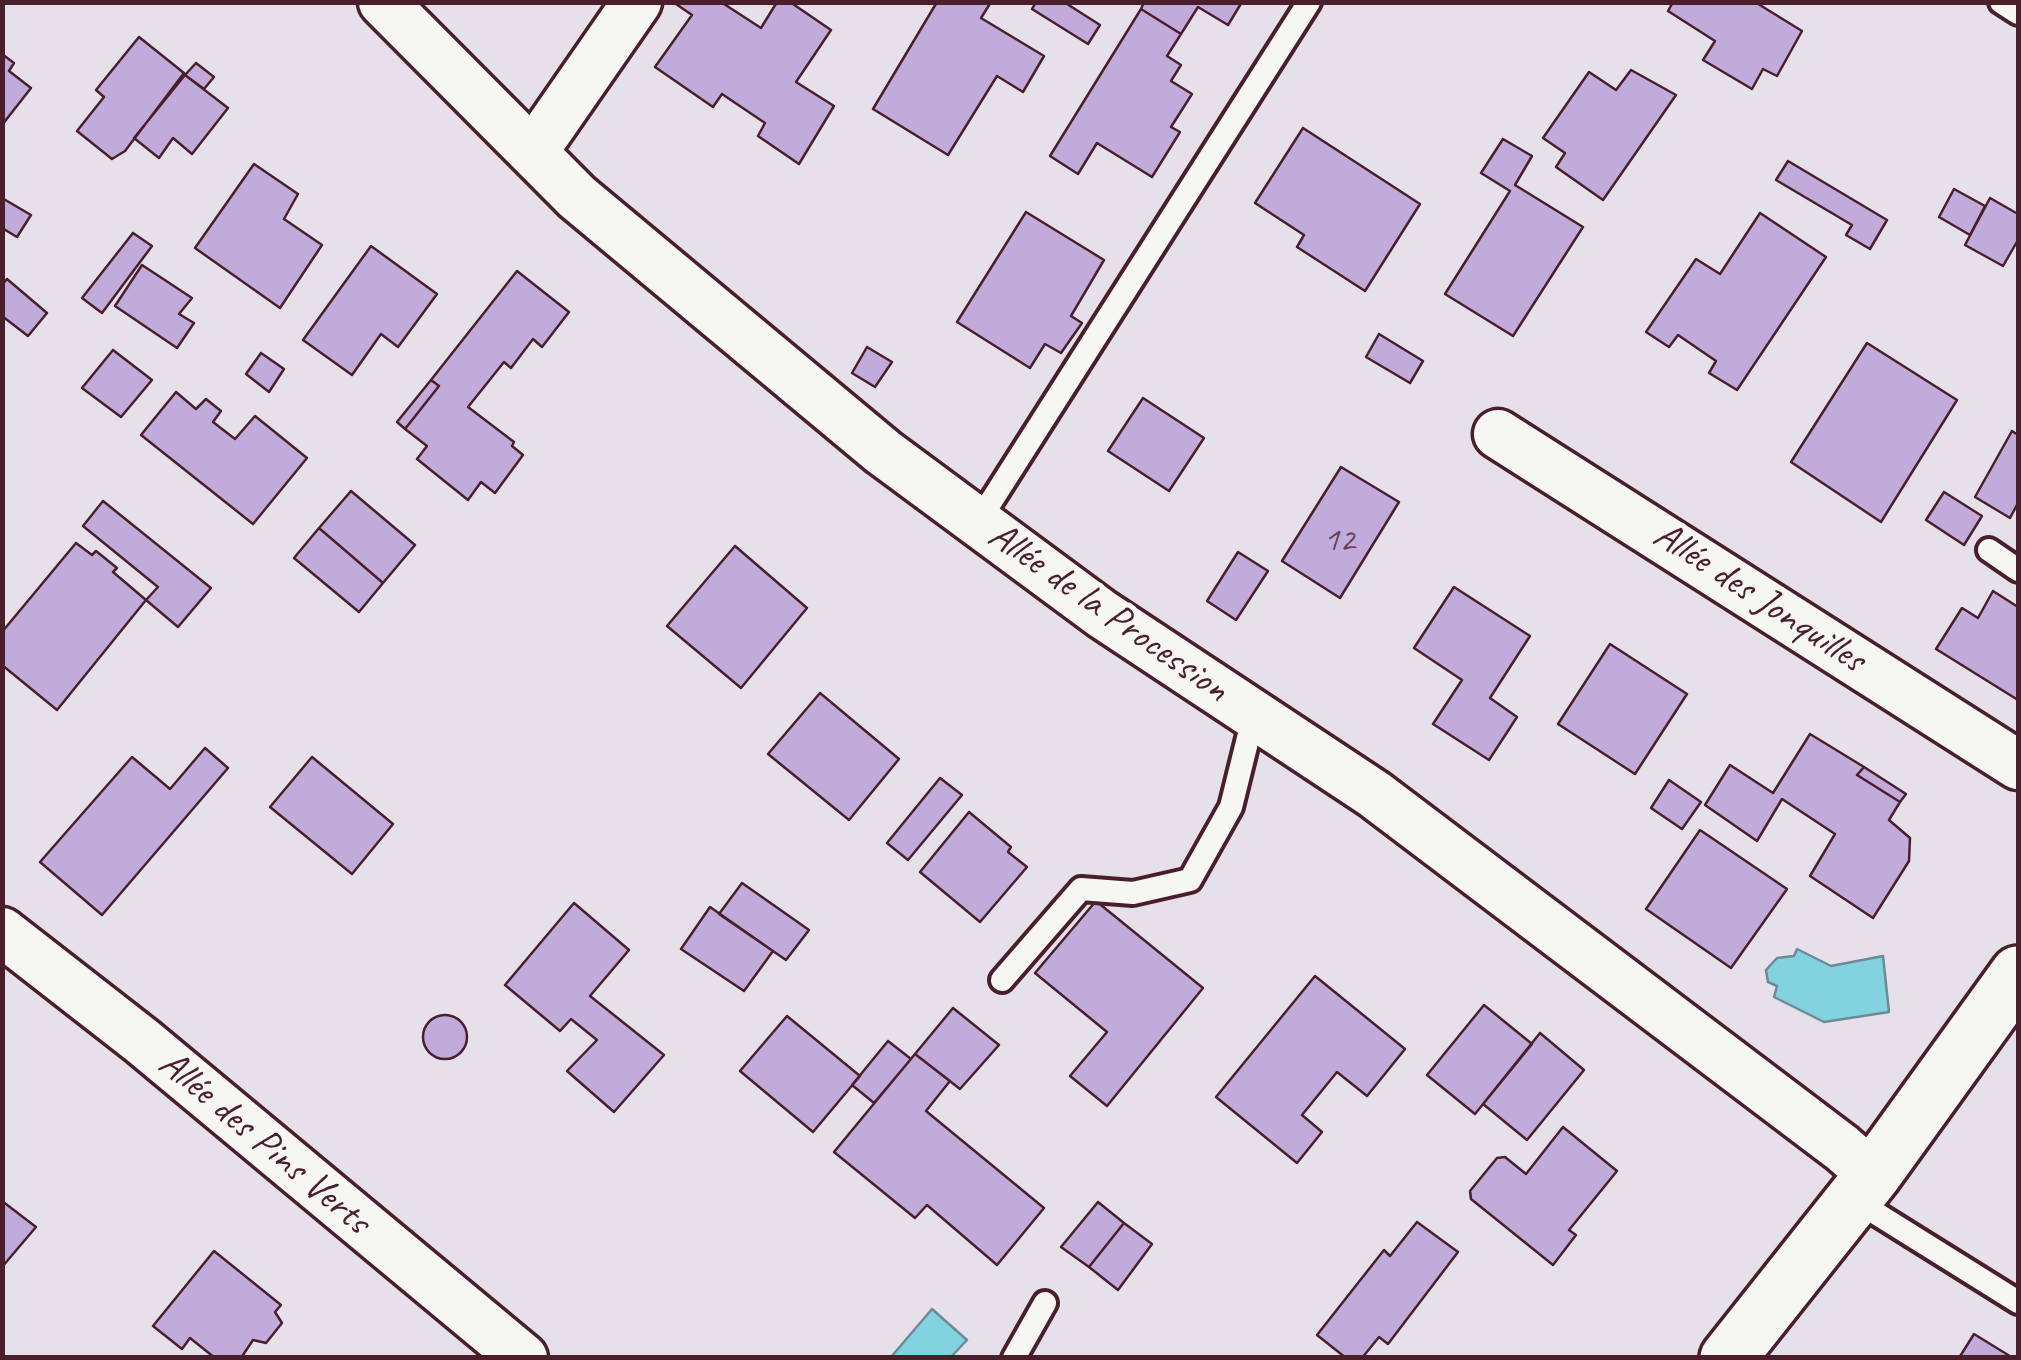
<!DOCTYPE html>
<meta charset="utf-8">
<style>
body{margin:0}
#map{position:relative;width:2021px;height:1360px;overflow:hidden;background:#e6e0eb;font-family:Caveat,sans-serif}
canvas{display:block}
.frame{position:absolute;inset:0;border:5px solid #4a1f2b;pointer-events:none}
</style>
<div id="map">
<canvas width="2021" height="1360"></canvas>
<div class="frame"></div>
</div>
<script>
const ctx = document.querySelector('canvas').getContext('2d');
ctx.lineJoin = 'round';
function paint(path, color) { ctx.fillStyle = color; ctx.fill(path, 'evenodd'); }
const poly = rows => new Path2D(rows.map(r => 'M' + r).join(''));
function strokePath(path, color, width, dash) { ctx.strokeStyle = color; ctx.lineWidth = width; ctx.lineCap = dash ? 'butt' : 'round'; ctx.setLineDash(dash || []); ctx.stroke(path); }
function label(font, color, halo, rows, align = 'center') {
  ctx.font = font + ' Caveat,sans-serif'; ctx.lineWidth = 10; ctx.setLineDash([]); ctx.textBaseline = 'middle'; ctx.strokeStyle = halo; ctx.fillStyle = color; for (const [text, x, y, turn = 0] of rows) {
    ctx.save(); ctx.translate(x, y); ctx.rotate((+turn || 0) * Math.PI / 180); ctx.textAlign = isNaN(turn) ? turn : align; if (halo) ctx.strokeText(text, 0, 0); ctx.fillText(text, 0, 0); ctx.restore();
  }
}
const water = poly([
 [1797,949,1831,966,1883,956,1889,1012,1824,1022,1774,997,1777,986,1768,982,1766,970,1777,958,1794,956,1797,949],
 [932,1309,967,1340,951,1357,891,1357,932,1309]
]);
const building = poly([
 [673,2,721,2,761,28,777,2,790,2,831,30,796,82,834,106,799,164,758,136,765,123,722,94,713,107,655,67,692,15,673,2],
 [937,2,991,2,981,18,1044,56,1023,92,997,76,948,155,873,109,937,2],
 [1036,2,1064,2,1100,25,1088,44,1032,9,1036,2],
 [1144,2,1242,2,1228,25,1198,7,1181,34,1141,9,1144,2],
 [1673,2,1755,2,1802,31,1777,76,1763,69,1752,89,1703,60,1715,41,1668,11,1673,2],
 [1141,9,1181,34,1167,56,1181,65,1171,81,1192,94,1171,127,1180,132,1152,177,1097,143,1078,174,1050,156,1141,9],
 [139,37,184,73,125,151,112,159,77,131,104,97,96,90,139,37],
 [2,54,14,63,9,71,31,88,2,125,2,54],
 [196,63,214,77,204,89,185,75,196,63],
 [1631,70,1676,95,1603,200,1556,167,1565,153,1543,138,1589,72,1616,90,1631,70],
 [185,75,228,108,192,154,173,138,159,158,134,138,185,75],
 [1303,128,1420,204,1365,291,1297,247,1304,235,1255,203,1303,128],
 [1503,139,1532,156,1515,185,1583,227,1513,336,1445,294,1510,191,1481,173,1503,139],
 [1788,161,1887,220,1870,249,1846,235,1852,225,1776,180,1788,161],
 [254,164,298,194,284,219,322,245,280,308,195,248,254,164],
 [1954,189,1985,206,1970,235,1939,217,1954,189],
 [2,198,31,215,17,237,2,228,2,198],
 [1990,198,2018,214,2018,240,2003,266,1965,245,1990,198],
 [1026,212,1104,260,1071,316,1082,323,1061,353,1045,344,1030,368,957,322,1026,212],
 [1760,213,1826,257,1737,390,1709,373,1716,361,1678,335,1669,347,1646,332,1696,259,1720,274,1760,213],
 [133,233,152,246,102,313,82,298,133,233],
 [371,246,437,294,398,347,381,334,352,375,303,340,371,246],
 [142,265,192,298,179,314,194,323,177,348,115,306,142,265],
 [517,271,569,312,542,347,533,339,511,368,504,362,468,407,514,442,512,446,523,455,495,493,481,482,468,500,417,459,427,446,405,429,439,386,431,380,517,271],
 [7,279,47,313,28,336,2,316,2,285,7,279],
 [1379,334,1423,361,1410,383,1366,357,1379,334],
 [1867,343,1957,400,1881,522,1791,462,1867,343],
 [867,347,892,362,875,387,852,373,867,347],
 [113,350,152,380,121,417,82,388,113,350],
 [261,353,284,369,269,392,246,374,261,353],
 [431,380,439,386,405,429,397,422,431,380],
 [176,392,196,409,206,399,221,411,213,422,235,439,255,416,307,458,253,524,141,435,176,392],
 [1143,398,1204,438,1169,491,1108,451,1143,398],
 [2012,431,2018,435,2018,503,2010,518,1975,497,2012,431],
 [1341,467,1399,502,1340,598,1282,561,1341,467],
 [351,491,415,545,383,583,319,528,351,491],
 [1944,492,1982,516,1964,545,1926,520,1944,492],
 [103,501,211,588,178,627,146,600,158,587,83,526,103,501],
 [319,528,383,583,359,612,294,558,319,528],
 [76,543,92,555,96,551,117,568,113,572,146,600,57,710,2,665,2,632,76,543],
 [735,546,807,608,741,688,667,626,735,546],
 [1238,552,1268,571,1236,620,1207,601,1238,552],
 [1454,587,1530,636,1490,698,1517,717,1489,760,1433,724,1462,680,1414,648,1454,587],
 [1993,591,2018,607,2018,700,1936,649,1962,608,1978,618,1993,591],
 [1610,644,1687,694,1635,774,1558,724,1610,644],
 [820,693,899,759,849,820,768,754,820,693],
 [1810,734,1864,767,1857,775,1900,802,1889,820,1910,838,1909,861,1873,918,1810,876,1835,834,1782,799,1757,841,1705,805,1730,765,1773,793,1810,734],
 [205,748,228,768,102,915,40,862,132,757,170,789,205,748],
 [312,757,393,824,352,874,270,807,312,757],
 [1864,767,1906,794,1900,802,1857,775,1864,767],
 [940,778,962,795,908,860,887,843,940,778],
 [1669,780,1701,802,1682,829,1651,808,1669,780],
 [969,812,1011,847,1008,852,1027,867,980,922,920,872,969,812],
 [1700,830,1787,889,1731,968,1646,909,1700,830],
 [742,883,809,930,786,960,719,914,742,883],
 [1096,901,1203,988,1107,1106,1070,1076,1107,1032,1035,973,1096,901],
 [574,903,629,950,590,996,664,1055,614,1112,567,1071,597,1040,571,1019,560,1031,505,985,574,903],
 [710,907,773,951,744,991,681,949,710,907],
 [1315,976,1405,1049,1367,1096,1337,1072,1302,1115,1322,1132,1297,1163,1216,1097,1315,976],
 [1484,1005,1532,1044,1475,1114,1427,1075,1484,1005],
 [953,1008,999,1045,960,1089,915,1054,953,1008],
 '423 1037a22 22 0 1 1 44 0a22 22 0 1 1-44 0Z',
 [787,1016,860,1076,813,1132,740,1071,787,1016],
 [1540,1033,1584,1070,1527,1140,1483,1104,1540,1033],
 [888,1041,911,1059,874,1103,852,1085,888,1041],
 [915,1054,950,1081,926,1111,1044,1208,997,1265,927,1205,915,1218,834,1152,915,1054],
 [1563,1127,1617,1171,1569,1230,1576,1235,1553,1265,1471,1199,1470,1191,1497,1158,1505,1157,1526,1174,1563,1127],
 [2,1201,36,1227,2,1267,2,1201],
 [1098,1202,1124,1223,1089,1267,1061,1247,1098,1202],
 [1417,1222,1458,1252,1388,1344,1379,1337,1362,1358,1346,1358,1317,1335,1384,1250,1390,1256,1417,1222],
 [1124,1223,1152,1244,1118,1290,1089,1267,1124,1223],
 [214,1251,281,1305,275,1312,282,1323,266,1343,253,1340,241,1358,215,1358,190,1338,182,1349,153,1326,214,1251],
 [1974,1334,2013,1358,1959,1358,1974,1334]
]);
const lane = poly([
 [2001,2,2018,13],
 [978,522,1309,2],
 [1989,550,2018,570],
 [1002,980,1081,889,1133,893,1190,880,1231,807,1254,714],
 [1853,1199,2018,1302],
 [1014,1358,1045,1303]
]);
const street = poly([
 [383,2,577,197,883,452,1102,614,1374,794,1842,1148,1873,1175],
 [533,152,637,2],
 [1498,434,2018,765],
 [2,932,142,1041,523,1358]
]);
const secondary = poly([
 [1728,1358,1873,1175,2018,974]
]);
const numberNames = [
 ["12",1339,541]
];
const streetNames = [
 ["Allée des Jonquilles",1759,598,33],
 ["Allée de la Procession",1108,613,35],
 ["Allée des Pins Verts",264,1143,40]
];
paint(water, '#82d2df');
strokePath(water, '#6c8a97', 2.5);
paint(building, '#c1abda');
strokePath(building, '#4a1f2b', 2.5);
strokePath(lane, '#4a1f2b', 30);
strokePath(street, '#4a1f2b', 55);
strokePath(secondary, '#4a1f2b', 62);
strokePath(lane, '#f6f6f2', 22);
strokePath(street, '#f6f6f2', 48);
strokePath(secondary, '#f6f6f2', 55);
label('35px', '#684257', null, numberNames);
label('40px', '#4a1f2b', '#f6f6f2', streetNames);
</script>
